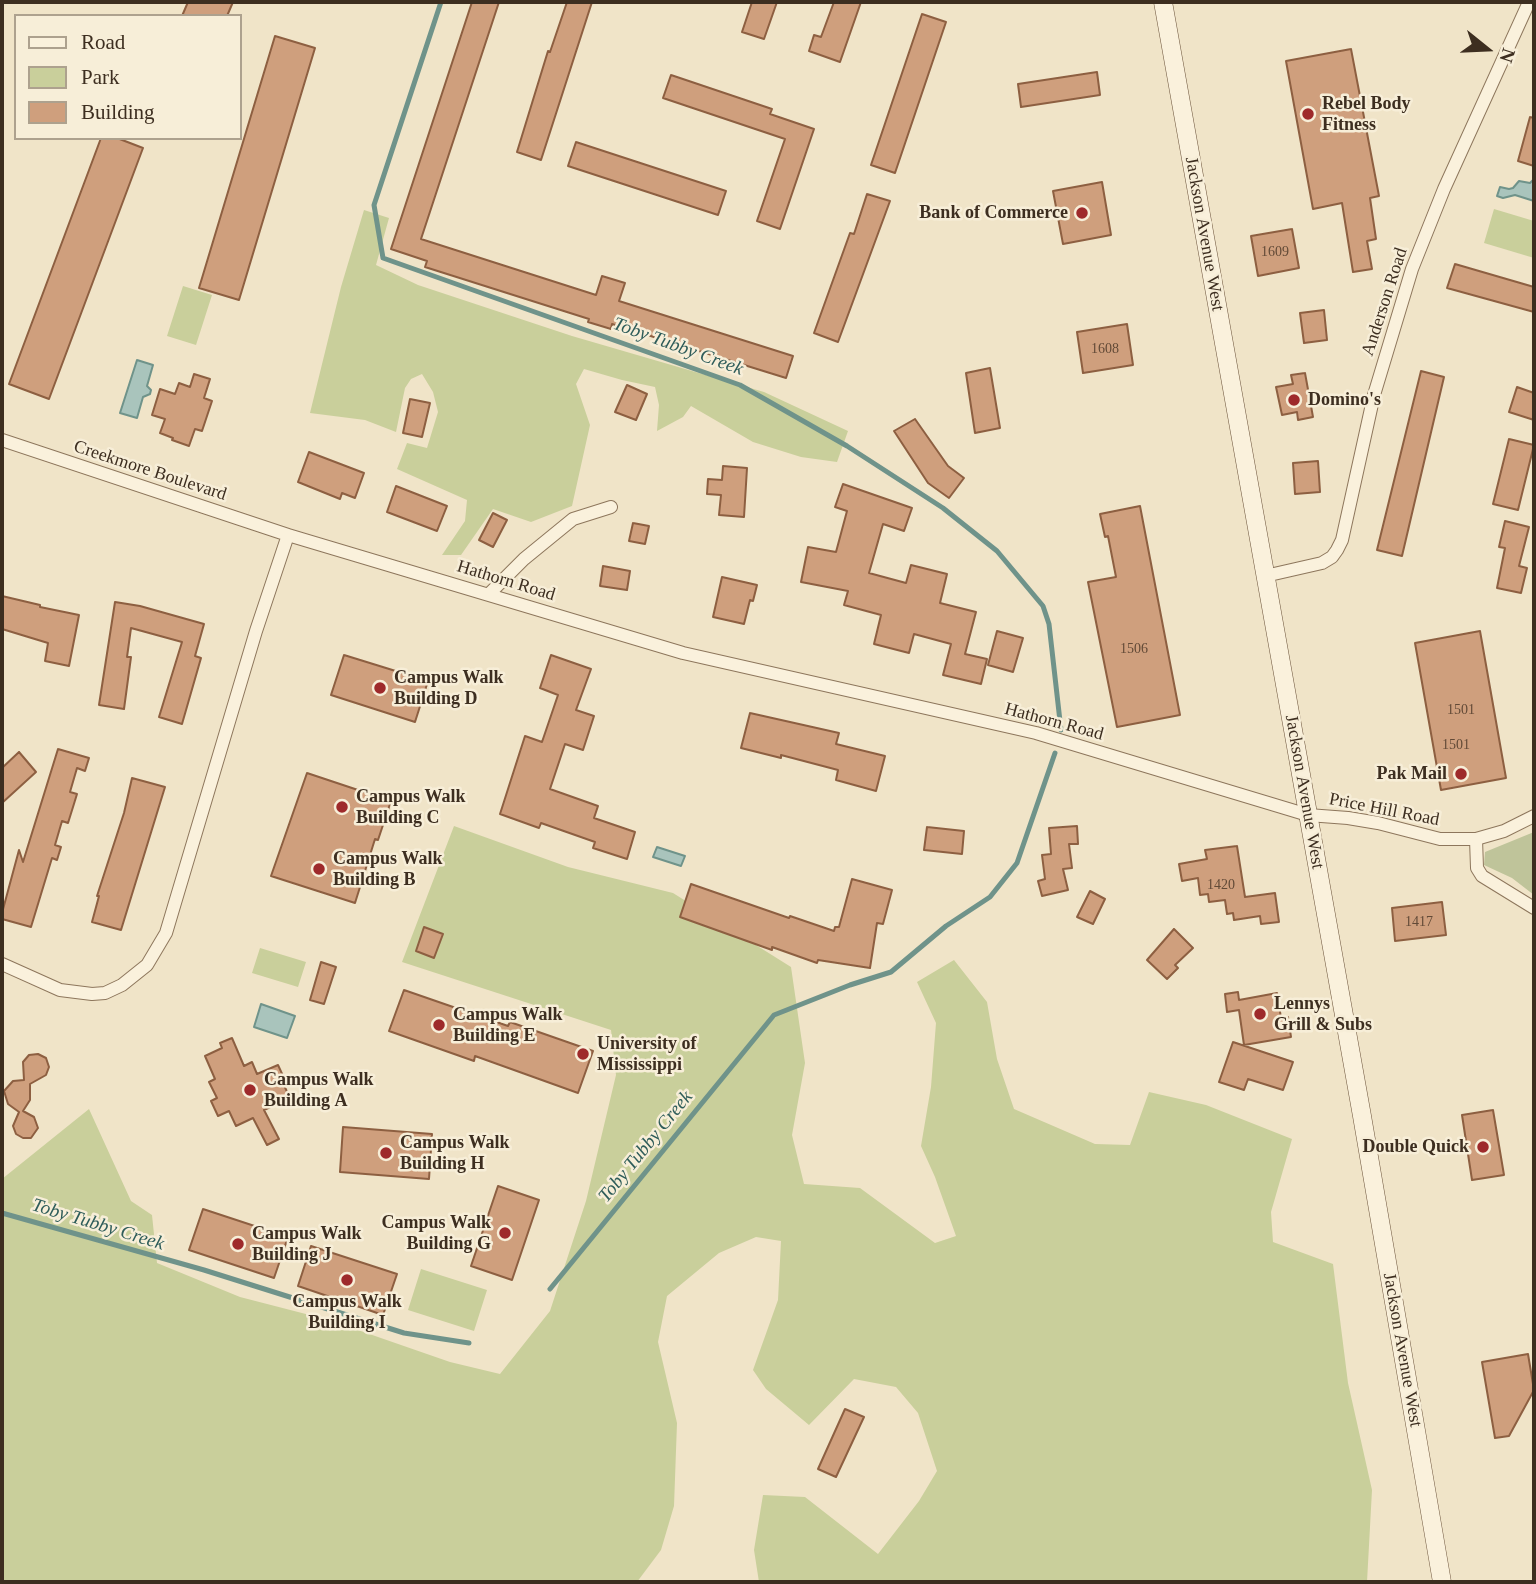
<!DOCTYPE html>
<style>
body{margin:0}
#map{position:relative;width:1536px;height:1584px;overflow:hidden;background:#f0e4c8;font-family:"Times New Roman",serif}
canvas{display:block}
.frame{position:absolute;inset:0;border:4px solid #3d2e20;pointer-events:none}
.legend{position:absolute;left:14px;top:14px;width:228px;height:126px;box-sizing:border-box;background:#f7eed8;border:2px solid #ada18e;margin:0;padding:9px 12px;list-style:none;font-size:21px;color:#3d2e20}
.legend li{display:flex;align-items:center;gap:14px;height:35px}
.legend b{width:35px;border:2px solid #ada18e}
.north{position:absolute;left:1452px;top:14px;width:70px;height:70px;-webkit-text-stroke:5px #f7eed8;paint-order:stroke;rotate:108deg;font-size:19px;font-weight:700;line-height:28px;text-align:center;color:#3d2e20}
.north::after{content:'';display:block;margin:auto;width:24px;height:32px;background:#3d2e20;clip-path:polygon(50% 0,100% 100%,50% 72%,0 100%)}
</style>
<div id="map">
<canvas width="1536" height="1584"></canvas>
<div class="frame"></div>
<ul class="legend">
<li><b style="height:9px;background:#faf1dc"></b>Road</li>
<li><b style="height:19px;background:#c9cf9b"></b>Park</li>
<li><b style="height:19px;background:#cf9f7d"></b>Building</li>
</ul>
<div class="north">N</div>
</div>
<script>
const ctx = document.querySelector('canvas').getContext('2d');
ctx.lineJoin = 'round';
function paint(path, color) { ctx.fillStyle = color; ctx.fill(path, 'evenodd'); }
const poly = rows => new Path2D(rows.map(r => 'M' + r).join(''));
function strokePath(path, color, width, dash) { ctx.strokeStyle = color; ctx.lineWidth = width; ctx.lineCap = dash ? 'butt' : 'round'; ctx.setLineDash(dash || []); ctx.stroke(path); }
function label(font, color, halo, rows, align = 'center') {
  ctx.font = font + ' "Times New Roman",serif'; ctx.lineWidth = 5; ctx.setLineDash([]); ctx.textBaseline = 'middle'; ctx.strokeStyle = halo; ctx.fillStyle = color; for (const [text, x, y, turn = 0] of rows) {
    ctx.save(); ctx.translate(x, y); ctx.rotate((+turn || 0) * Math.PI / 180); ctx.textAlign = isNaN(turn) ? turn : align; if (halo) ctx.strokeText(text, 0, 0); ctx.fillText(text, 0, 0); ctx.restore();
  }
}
const green = poly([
 [1494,209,1534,221,1534,258,1484,243],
 [364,210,389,218,376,265,418,285,572,336,764,392,848,431,837,462,801,457,753,442,691,406,683,417,657,431,659,405,655,387,622,380,584,369,576,384,590,425,572,506,531,522,493,509,461,555,442,555,465,521,467,500,397,469,407,443,427,448,438,412,433,392,422,374,411,379,405,388,396,432,365,420,310,413,341,287],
 [183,286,212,295,196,345,167,336],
 [454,826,568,867,673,893,791,967,805,1063,792,1135,804,1184,860,1188,935,1243,956,1236,935,1177,921,1146,931,1087,936,1023,917,982,954,960,987,1002,997,1059,1014,1109,1095,1144,1130,1145,1149,1092,1206,1105,1292,1139,1271,1212,1273,1242,1333,1264,1348,1383,1372,1490,1367,1582,759,1582,754,1550,763,1495,805,1497,878,1554,919,1501,937,1471,918,1413,896,1387,854,1379,809,1425,766,1389,753,1370,778,1300,781,1241,756,1237,719,1253,667,1296,658,1342,677,1423,674,1506,661,1550,637,1582,2,1582,2,1179,89,1109,131,1201,152,1215,157,1263,240,1297,329,1320,450,1362,500,1374,550,1311,586,1201,616,1075,611,1030,402,962],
 [260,948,306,962,298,987,252,973],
 [421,1269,487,1290,474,1331,408,1310]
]);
const cemetery = poly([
 [1534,832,1534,895,1512,878,1484,865,1485,852]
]);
const water = poly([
 [1534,179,1534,201,1515,195,1503,198,1497,196,1500,187,1509,189,1513,188,1519,181,1530,183,1534,179],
 [137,360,153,365,147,386,151,390,150,394,143,397,137,418,120,413,137,360],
 [657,847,685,856,681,866,653,857,657,847],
 [261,1004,295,1016,287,1038,254,1027,261,1004]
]);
const stream = poly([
 [441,2,374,205,383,258,740,385,847,446,943,508,997,551,1043,606,1049,624,1061,730],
 [2,1213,204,1270,404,1333,469,1343],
 [550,1289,774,1015,850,985,891,972,946,926,990,897,1017,863,1055,753]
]);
const building = poly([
 [188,2,233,2,227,16,182,16,188,2],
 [472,2,499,2,421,239,596,295,602,276,625,283,619,301,793,356,786,378,612,324,611,329,588,322,589,319,425,267,427,261,391,249,472,2],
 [567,2,592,2,541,160,517,152,548,51,550,52,567,2],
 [752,2,777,2,764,39,742,32,752,2],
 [834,2,861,2,840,62,809,51,814,35,821,37,834,2],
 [922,14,946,22,895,173,871,165,922,14],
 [275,36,315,48,239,300,199,288,275,36],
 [1351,49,1379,196,1370,198,1376,239,1367,241,1372,269,1353,272,1342,203,1313,209,1286,61,1351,49],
 [1097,72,1100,95,1021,107,1018,84,1097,72],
 [671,75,772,109,770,114,814,129,780,229,757,221,785,139,663,98,671,75],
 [1530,117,1534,118,1534,166,1518,161,1530,117],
 [101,138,117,138,143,148,49,399,9,384,101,138],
 [576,142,726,191,718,215,568,166,576,142],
 [1102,182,1111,235,1063,244,1053,191,1102,182],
 [867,194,890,201,838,342,814,333,850,233,854,234,867,194],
 [1292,229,1299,268,1258,276,1251,236,1292,229],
 [1455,264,1534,287,1534,312,1447,288,1455,264],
 [1324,310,1327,340,1304,343,1300,313,1324,310],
 [1127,324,1133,365,1083,373,1077,332,1127,324],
 [990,368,1000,428,975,433,966,373,990,368],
 [1421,371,1444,377,1402,556,1377,550,1421,371],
 [1305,373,1313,417,1298,420,1297,412,1282,415,1276,387,1293,384,1291,375,1305,373],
 [194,374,210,379,204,398,212,401,202,431,195,429,189,446,172,440,173,438,160,433,165,419,152,415,160,389,175,394,179,383,190,387,194,374],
 [627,385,647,394,636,420,615,412,627,385],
 [1517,387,1534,393,1534,420,1509,412,1517,387],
 [410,399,430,403,422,437,403,433,410,399],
 [915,419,948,466,964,478,949,498,928,483,894,431,915,419],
 [1509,439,1534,445,1518,510,1493,504,1509,439],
 [309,452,364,473,355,498,342,493,340,499,298,482,309,452],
 [1318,461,1320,492,1295,494,1293,463,1318,461],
 [723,466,747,468,744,517,719,515,721,495,707,494,708,479,722,480,723,466],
 [843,484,912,508,904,531,883,524,869,573,906,583,911,565,947,574,940,603,976,612,965,654,987,659,981,684,943,675,951,644,914,634,909,653,874,644,881,615,844,605,848,591,801,582,808,547,836,552,847,511,835,507,843,484],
 [396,486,447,506,437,531,387,512,396,486],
 [1140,506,1180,715,1117,727,1088,582,1116,577,1108,536,1105,537,1100,514,1140,506],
 [493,513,507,520,493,547,479,540,493,513],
 [1505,521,1529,527,1519,566,1527,568,1521,593,1497,588,1505,548,1499,547,1505,521],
 [633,523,649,526,645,544,629,541,633,523],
 [603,566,630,571,627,590,600,586,603,566],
 [722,577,757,585,753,601,750,600,744,624,713,617,722,577],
 [2,596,40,605,40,607,79,615,69,666,45,661,48,643,2,629,2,596],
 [115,602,140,606,204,624,195,656,201,658,182,724,159,717,182,642,131,628,127,657,131,657,124,709,99,705,115,602],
 [997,631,1023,638,1013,672,988,665,997,631],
 [1480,631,1506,778,1441,790,1415,643,1480,631],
 [344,655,428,681,415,722,331,695,344,655],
 [551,655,591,669,576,710,594,716,583,750,565,744,550,789,598,806,594,818,635,832,627,859,593,848,595,842,541,823,539,828,500,814,525,736,542,742,558,695,540,688,551,655],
 [750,713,839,733,836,744,885,756,876,791,836,780,838,770,781,755,781,758,741,748,750,713],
 [58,749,89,758,85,771,77,768,70,792,77,794,73,807,68,823,62,821,55,845,61,847,57,860,52,858,31,927,2,919,2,913,19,850,23,862,58,749],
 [19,752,36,772,2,803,2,768,19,752],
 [307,773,391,801,378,840,375,839,355,903,271,876,307,773],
 [132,778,165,787,121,930,92,922,99,896,97,896,124,813,132,778],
 [1077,826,1078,844,1069,844,1072,868,1063,869,1068,890,1042,896,1038,881,1045,879,1042,855,1051,854,1049,828,1077,826],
 [927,827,964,831,962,854,924,850,927,827],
 [1237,846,1245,897,1275,893,1279,922,1261,924,1260,916,1234,920,1233,913,1227,914,1225,900,1209,902,1208,894,1200,895,1198,878,1182,881,1179,864,1207,859,1205,850,1237,846],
 [852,879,892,890,883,924,877,923,870,968,818,960,817,963,772,947,772,950,680,917,691,884,789,918,790,916,834,931,835,927,839,927,852,879],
 [1090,891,1105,899,1093,924,1077,917,1090,891],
 [1442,902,1446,935,1395,941,1392,908,1442,902],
 [424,927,443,934,434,958,416,951,424,927],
 [1174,929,1193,948,1175,965,1178,968,1167,979,1147,960,1174,929],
 [321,962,336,967,324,1004,310,1000,321,962],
 [404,990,508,1026,510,1022,593,1051,578,1093,475,1056,474,1061,389,1031,404,990],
 [1238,992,1239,1000,1277,993,1281,1018,1288,1017,1291,1037,1244,1045,1239,1010,1227,1012,1225,994,1238,992],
 [232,1038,244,1066,252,1062,257,1074,278,1065,284,1078,281,1079,290,1098,264,1110,279,1139,267,1145,253,1118,236,1126,229,1111,218,1116,211,1101,217,1098,209,1082,215,1079,205,1056,222,1048,220,1043,232,1038],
 [1233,1042,1293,1062,1283,1090,1248,1079,1244,1090,1219,1082,1233,1042],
 [38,1054,46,1058,49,1067,46,1075,30,1084,30,1100,23,1111,34,1117,38,1128,31,1138,23,1138,16,1134,13,1126,19,1112,8,1104,4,1091,13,1081,24,1080,23,1062,29,1055,38,1054],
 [1493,1110,1504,1175,1472,1180,1462,1115,1493,1110],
 [343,1127,432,1134,429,1179,340,1172,343,1127],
 [498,1186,539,1200,512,1280,471,1266,498,1186],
 [203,1209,288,1237,274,1278,189,1250,203,1209],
 [311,1246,397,1274,383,1315,298,1286,311,1246],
 [1528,1354,1534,1390,1509,1436,1495,1438,1482,1362,1528,1354],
 [845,1409,864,1417,836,1477,818,1469,845,1409]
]);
const minor = poly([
 [2,440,288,535,683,653,1036,733,1308,815,1348,818,1378,823,1440,839,1476,839,1504,831,1534,816],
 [1265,576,1322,563,1332,557,1337,550,1342,540,1374,395,1412,269,1444,189,1529,2],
 [489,594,524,559,573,519,611,507],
 [1476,839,1477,868,1482,876,1534,908],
 [2,964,60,990,92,994,105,993,122,985,147,965,166,933,256,631,288,535]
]);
const secondary = poly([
 [1163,2,1362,1116,1442,1582]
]);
const markers = [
 [1308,114,7,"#9e2a2b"],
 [1082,213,7,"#9e2a2b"],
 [1294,400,7,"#9e2a2b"],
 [380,688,7,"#9e2a2b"],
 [1461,774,7,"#9e2a2b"],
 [342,807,7,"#9e2a2b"],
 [319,869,7,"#9e2a2b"],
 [1260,1014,7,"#9e2a2b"],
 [439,1025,7,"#9e2a2b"],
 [583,1054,7,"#9e2a2b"],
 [250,1090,7,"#9e2a2b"],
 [1483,1147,7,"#9e2a2b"],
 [386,1153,7,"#9e2a2b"],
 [505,1233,7,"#9e2a2b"],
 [238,1244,7,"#9e2a2b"],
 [347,1280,7,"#9e2a2b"]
];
const numberNames = [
 ["1609",1275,252],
 ["1608",1105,349],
 ["1506",1134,649],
 ["1501",1461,710],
 ["1501",1456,745],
 ["1420",1221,885],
 ["1417",1419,922]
];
const poiNames = [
 ["Rebel Body",1322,104],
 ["Fitness",1322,125],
 ["Bank of Commerce",1068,213,"right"],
 ["Domino's",1308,400],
 ["Campus Walk",394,678],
 ["Building D",394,699],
 ["Pak Mail",1447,774,"right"],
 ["Campus Walk",356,797],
 ["Building C",356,818],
 ["Campus Walk",333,859],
 ["Building B",333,880],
 ["Lennys",1274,1004],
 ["Grill & Subs",1274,1025],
 ["Campus Walk",453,1015],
 ["Building E",453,1036],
 ["University of",597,1044],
 ["Mississippi",597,1065],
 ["Campus Walk",264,1080],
 ["Building A",264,1101],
 ["Campus Walk",400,1143],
 ["Building H",400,1164],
 ["Double Quick",1469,1147,"right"],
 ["Campus Walk",491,1223,"right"],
 ["Building G",491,1244,"right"],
 ["Campus Walk",252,1234],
 ["Building J",252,1255],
 ["Campus Walk",347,1302,"center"],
 ["Building I",347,1323,"center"]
];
const streetNames = [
 ["Jackson Avenue West",1204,234,80],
 ["Anderson Road",1385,302,-72],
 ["Creekmore Boulevard",150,471,18],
 ["Hathorn Road",506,581,17],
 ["Hathorn Road",1054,722,15],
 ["Jackson Avenue West",1304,792,80],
 ["Price Hill Road",1384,810,11],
 ["Jackson Avenue West",1402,1350,80]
];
const waterNames = [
 ["Toby Tubby Creek",678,347,20],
 ["Toby Tubby Creek",646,1147,-51],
 ["Toby Tubby Creek",98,1225,17]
];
paint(green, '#c9cf9b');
paint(cemetery, '#bfc49a');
paint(water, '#a9c4bc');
strokePath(water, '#6f938a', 2);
strokePath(stream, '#6f938a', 5);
paint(building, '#cf9f7d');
strokePath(building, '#8d5f41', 2);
strokePath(minor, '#8d765c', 14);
strokePath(secondary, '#6f573f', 19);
strokePath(minor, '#faf1dc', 12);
strokePath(secondary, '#faf1dc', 18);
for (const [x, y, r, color] of markers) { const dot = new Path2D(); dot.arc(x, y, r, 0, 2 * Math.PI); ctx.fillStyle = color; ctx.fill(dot); strokePath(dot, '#f7eed8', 2.5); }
label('14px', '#624a37', null, numberNames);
label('bold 18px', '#3d2e20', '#f7eed8', poiNames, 'left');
label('18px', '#3d2e20', '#f7eed8', streetNames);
label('italic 19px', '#2f5d5a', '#f7eed8', waterNames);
</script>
